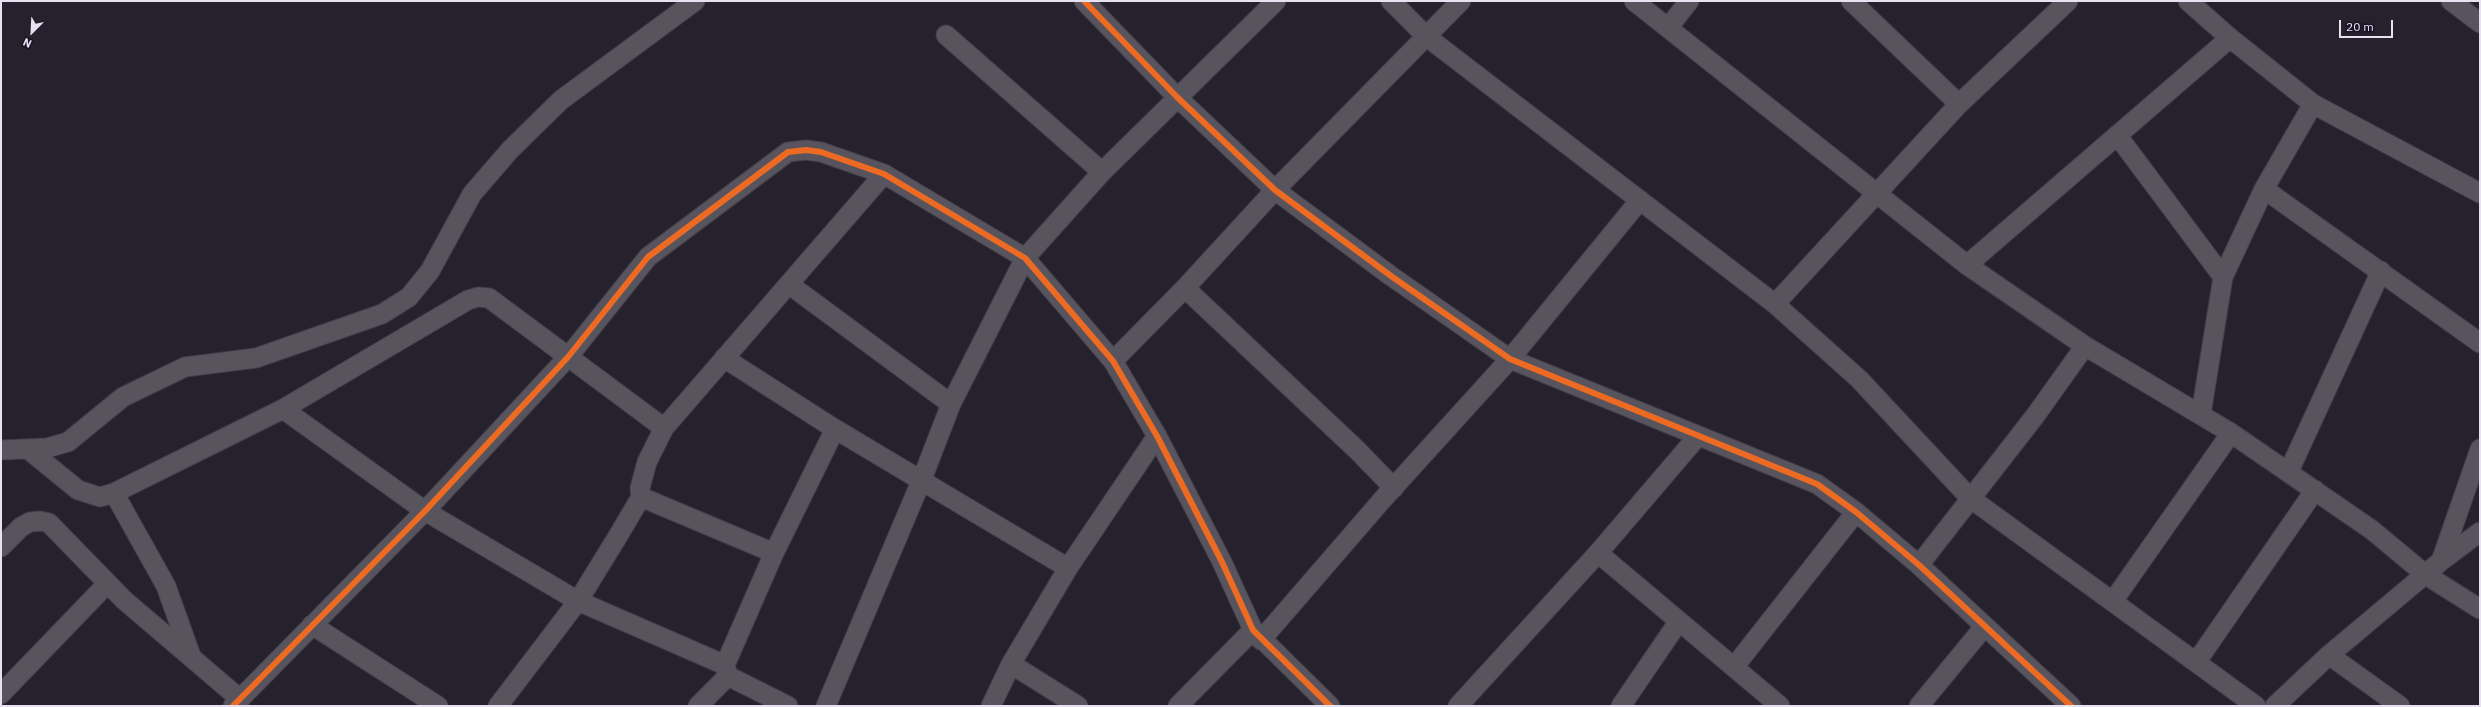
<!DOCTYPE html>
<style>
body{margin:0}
#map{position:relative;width:2481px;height:707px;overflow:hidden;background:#25212d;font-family:"IBM Plex Sans",sans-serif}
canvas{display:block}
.frame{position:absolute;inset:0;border:2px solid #e7e2f1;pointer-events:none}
.north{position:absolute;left:12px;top:12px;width:40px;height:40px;-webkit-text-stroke:3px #1b1228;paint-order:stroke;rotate:204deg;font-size:11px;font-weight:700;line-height:16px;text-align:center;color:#e7e2f1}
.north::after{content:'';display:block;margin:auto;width:14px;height:18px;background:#e7e2f1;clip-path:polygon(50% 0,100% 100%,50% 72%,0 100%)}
.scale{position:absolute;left:2339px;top:20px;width:54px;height:18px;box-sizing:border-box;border:2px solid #e7e2f1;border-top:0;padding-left:5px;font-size:12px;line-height:14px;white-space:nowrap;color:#e7e2f1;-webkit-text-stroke:3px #1b1228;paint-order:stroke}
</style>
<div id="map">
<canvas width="2481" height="707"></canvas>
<div class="frame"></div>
<div class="north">N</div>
<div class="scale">20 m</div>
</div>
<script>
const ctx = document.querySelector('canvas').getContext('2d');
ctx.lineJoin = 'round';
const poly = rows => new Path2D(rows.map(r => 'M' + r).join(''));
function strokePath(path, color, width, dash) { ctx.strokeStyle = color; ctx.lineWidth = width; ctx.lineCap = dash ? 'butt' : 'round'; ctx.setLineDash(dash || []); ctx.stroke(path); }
const street = poly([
 [1084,1,1177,97,1275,190,1391,276,1510,359,1817,484,1856,512,1919,565,2071,706],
 [1391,1,1427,37,1775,304,1859,379,1970,498,2256,706],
 [1634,1,1967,265,2085,346,2231,433,2372,530,2426,575,2480,609],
 [1851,1,1959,104],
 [2188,1,2230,38,2313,104,2480,193],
 [2451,1,2480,23],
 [1668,28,1689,1],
 [946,35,1102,172],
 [2117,135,2223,277],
 [2264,189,2480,343],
 [1967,265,2230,38],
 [790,285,951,404],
 [1185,288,1357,450,1394,488],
 [1775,304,1959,104,2068,1],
 [724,358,835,429,1068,568],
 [1113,361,1185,288,1275,190,1461,1],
 [283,409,425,511,578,601,725,665,728,676,788,706],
 [2201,414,2223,277,2264,189,2313,104],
 [1,450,47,448,68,442,123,397,185,367,256,358,382,314,409,297,430,271,472,194,510,150,561,100,695,1],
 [29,450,78,490,100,497,114,493,283,409,468,300,478,297,489,298,664,428],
 [2289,471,2381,271],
 [114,493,166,586,191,656],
 [641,497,774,553],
 [1,547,21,527,30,522,40,521,49,523,124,600,240,699],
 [1598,553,1780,706],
 [2441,561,2480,449],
 [1919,565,2035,416,2085,346],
 [2113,601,2231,433],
 [312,625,438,706],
 [1261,640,1383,499,1510,359,1640,200],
 [2329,655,2400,706],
 [2197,661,2315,490],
 [1011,664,1078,706],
 [725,665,774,553,835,429],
 [1734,667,1856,512],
 [1,694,107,584],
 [233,706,425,511,568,357,648,257,788,152,806,150,821,152,884,174,1025,258,1113,361,1157,436,1222,562,1253,630,1330,706],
 [498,706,578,601,618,536,641,497,640,488,647,462,664,428,884,174],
 [698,706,728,676],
 [826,706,922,479,951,404,1025,258,1102,172,1276,1],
 [991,706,1011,664,1068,568,1157,436],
 [1178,706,1253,630],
 [1458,706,1598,553,1698,436],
 [1621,706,1679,621],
 [1919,706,1984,627],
 [2275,706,2329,655,2441,561,2480,532]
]);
const cycleway = poly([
 [1084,1,1177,97,1275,190,1391,276,1510,359,1817,484,1856,512,1919,565,2071,706],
 [233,706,425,511,568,357,648,257,788,152,806,150,821,152,884,174,1025,258,1113,361,1157,436,1222,562,1253,630,1330,706]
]);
strokePath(street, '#423e49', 21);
strokePath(street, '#58545e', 19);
strokePath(cycleway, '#ed6a23', 6);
</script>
